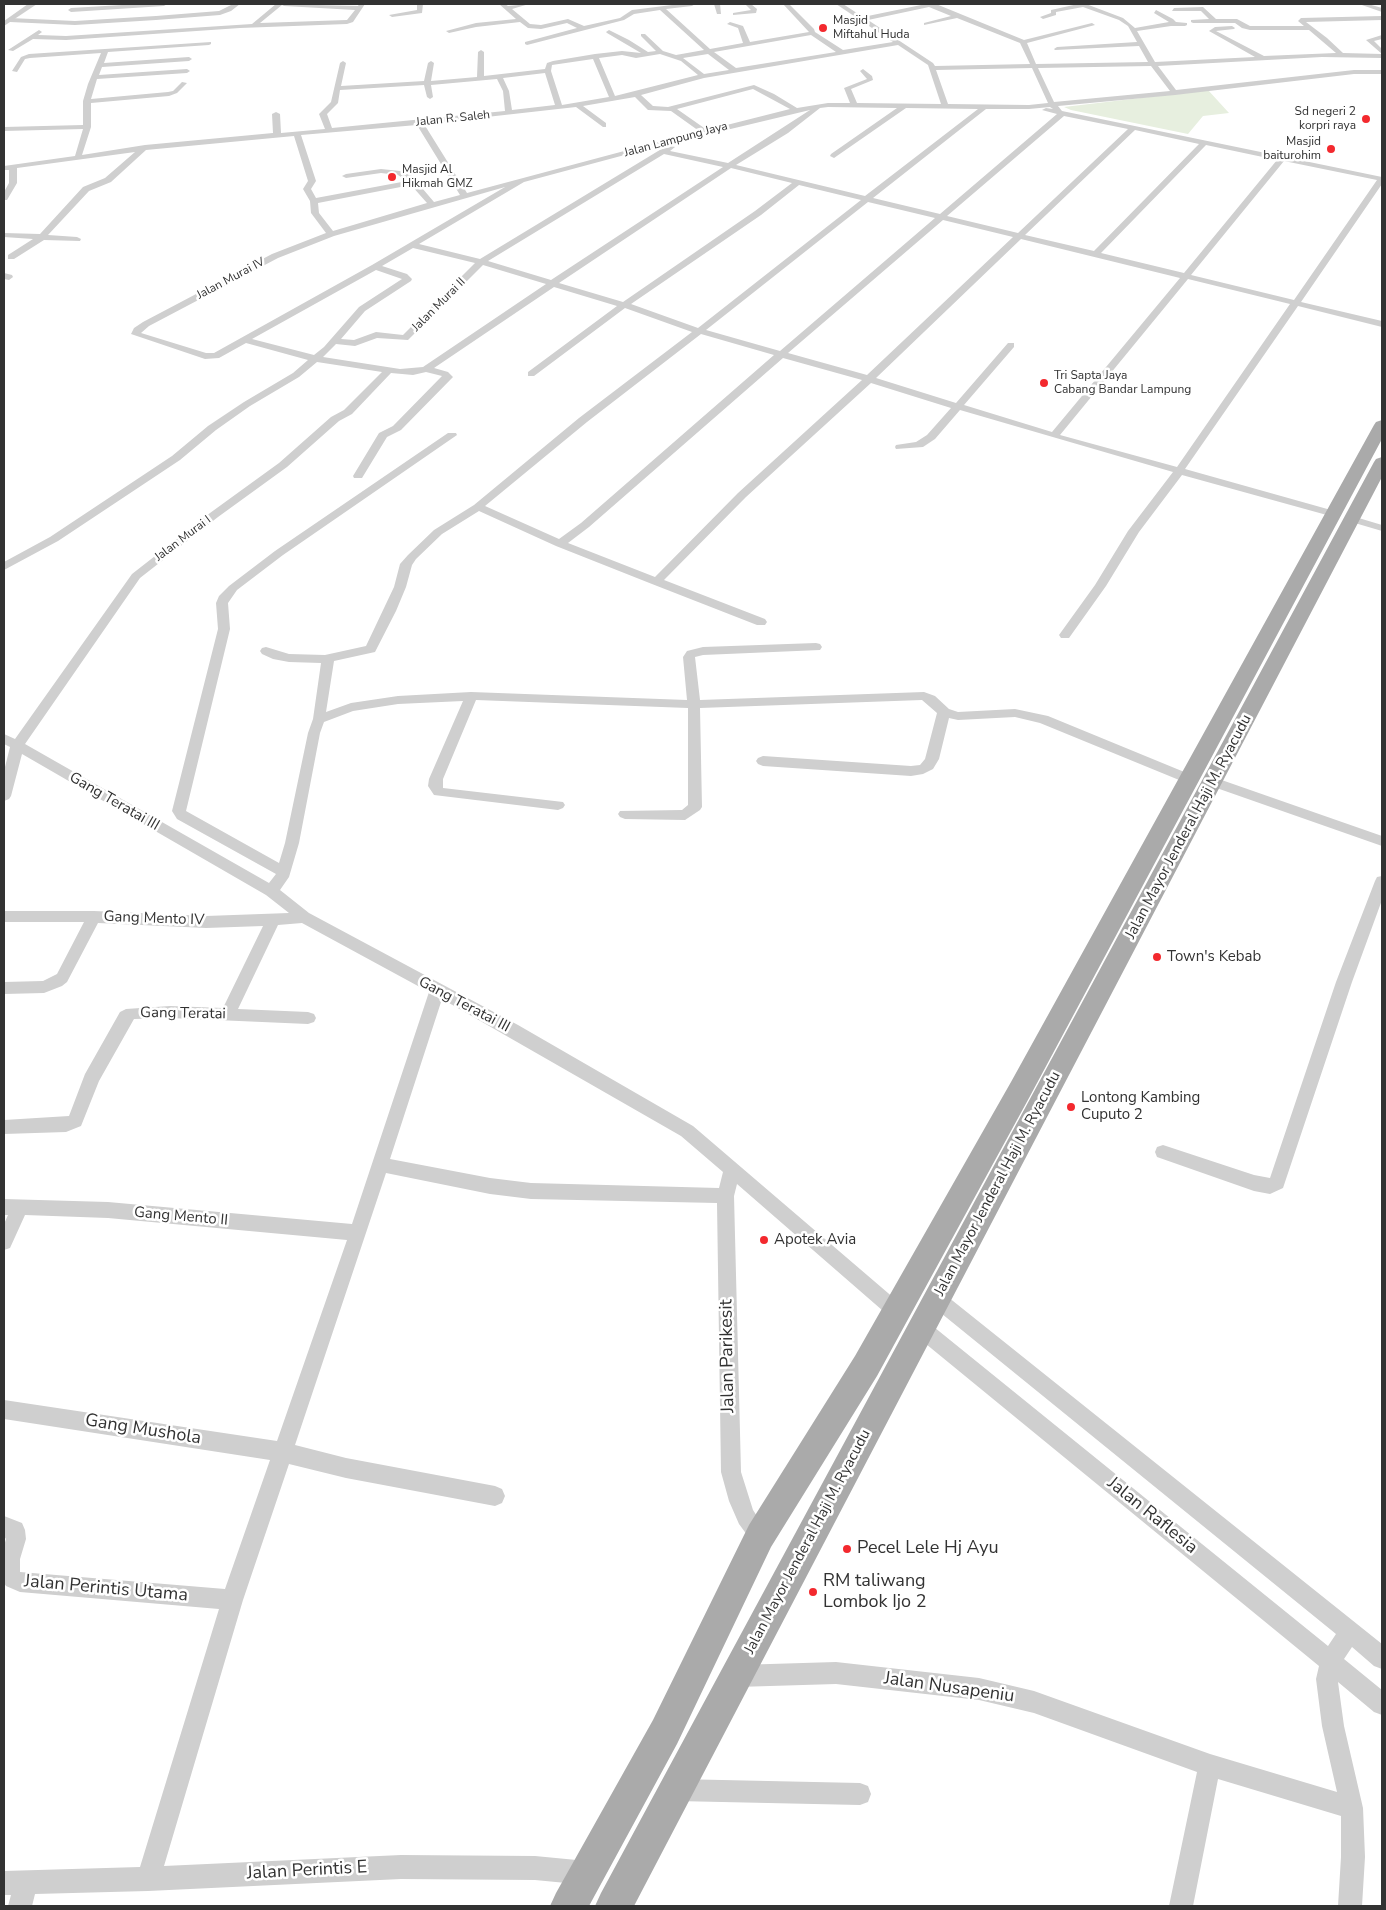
<!DOCTYPE html>
<style>
body{margin:0}
#map{position:relative;width:1386px;height:1910px;overflow:hidden;background:#fff;font-family:"Nunito Sans",sans-serif}
canvas{display:block}
.frame{position:absolute;inset:0;border:5px solid #323232;pointer-events:none}
</style>
<div id="map">
<canvas width="1386" height="1910"></canvas>
<div class="frame"></div>
</div>
<script>
const ctx = document.querySelector('canvas').getContext('2d');
ctx.lineJoin = 'round';
function paint(path, color) { ctx.fillStyle = color; ctx.fill(path, 'evenodd'); }
const poly = rows => new Path2D(rows.map(r => 'M' + r).join(''));
function strokePath(path, color, width, dash) { ctx.strokeStyle = color; ctx.lineWidth = width; ctx.lineCap = dash ? 'butt' : 'round'; ctx.setLineDash(dash || []); ctx.stroke(path); }
function label(font, color, halo, rows, align = 'center') {
  ctx.font = font + ' "Nunito Sans",sans-serif'; ctx.lineWidth = 5; ctx.setLineDash([]); ctx.textBaseline = 'middle'; ctx.strokeStyle = halo; ctx.fillStyle = color; for (const [text, x, y, turn = 0] of rows) {
    ctx.save(); ctx.translate(x, y); ctx.rotate((+turn || 0) * Math.PI / 180); ctx.textAlign = isNaN(turn) ? turn : align; if (halo) ctx.strokeText(text, 0, 0); ctx.fillText(text, 0, 0); ctx.restore();
  }
}
const green = poly([
 [1208,90,1229,113,1203,116,1188,134,1071,110,1064,107]
]);
const minor = poly([
 [139,4,167,4,164,6,71,12,68,10,71,8,139,4],
 [233,4,240,4,231,11,220,15,156,20,75,25,10,22,7,20,10,18,75,21,156,16,219,11,233,4],
 [276,4,358,6,359,4,365,4,353,22,347,24,240,28,66,40,33,39,13,51,8,50,39,30,42,32,38,35,66,36,252,24,276,4],
 [282,5,284,6,355,10,347,20,260,23,282,5],
 [417,4,423,4,422,13,392,17,389,15,417,10,417,4],
 [499,4,505,4,508,6,529,4,512,9,530,24,541,25,568,19,584,26,620,18,632,10,680,4,695,4,692,6,666,9,710,49,743,43,738,28,727,24,730,22,743,26,750,42,809,32,783,4,789,4,814,29,815,32,843,50,893,42,836,4,843,4,863,17,926,4,936,4,1024,40,1092,23,1095,25,1027,43,1036,64,1148,62,1139,46,1055,50,1054,49,1057,47,1137,42,1128,26,1119,20,1083,7,1056,12,1056,15,1043,19,1040,17,1051,13,1051,10,1078,4,1086,4,1123,18,1135,28,1169,22,1154,13,1156,10,1173,19,1176,22,1187,23,1187,25,1185,26,1171,26,1137,31,1155,62,1255,57,1209,31,1215,27,1232,26,1235,28,1234,29,1216,31,1264,56,1336,53,1309,30,1250,30,1242,28,1235,23,1193,23,1191,22,1191,20,1209,19,1201,11,1172,11,1174,8,1203,7,1216,19,1237,19,1250,26,1304,26,1298,21,1301,18,1382,16,1382,20,1306,22,1327,38,1343,53,1382,54,1382,58,1322,57,1158,66,1176,90,1354,70,1382,70,1382,74,1354,74,1175,95,1058,106,1062,111,1382,177,1382,184,1301,302,1382,321,1382,327,1298,306,1185,469,1338,512,1339,514,1334,517,1182,475,1139,532,1106,586,1069,638,1061,638,1059,635,1095,585,1128,531,1173,472,960,410,935,439,923,447,896,449,895,447,896,445,916,442,927,435,951,408,871,383,746,497,664,580,765,619,767,622,765,625,757,625,652,584,556,546,479,511,442,534,416,559,412,565,406,587,396,611,375,652,334,661,326,712,351,703,398,696,471,692,687,700,683,657,687,651,703,647,816,643,820,644,822,647,820,650,703,655,695,657,700,700,924,692,935,696,949,709,958,712,1015,709,1048,716,1194,776,1196,779,1194,782,1184,782,1040,723,1015,717,958,720,949,718,939,759,933,769,923,774,911,776,763,766,758,764,756,761,758,758,763,756,911,766,920,765,925,759,937,713,922,700,700,708,702,807,700,810,685,820,625,819,620,817,618,814,620,811,682,810,688,805,688,708,476,700,443,779,443,788,563,802,565,805,563,808,558,810,434,795,428,786,429,779,463,701,398,704,353,711,324,722,320,733,299,843,289,877,280,890,309,913,518,1025,693,1126,902,1305,905,1311,902,1317,896,1320,890,1317,737,1184,734,1196,741,1472,753,1510,770,1536,767,1543,760,1546,753,1543,739,1524,729,1501,721,1472,717,1203,531,1199,490,1194,386,1173,295,1445,346,1458,495,1486,502,1489,505,1496,502,1503,495,1506,346,1478,289,1464,243,1600,164,1866,401,1855,535,1856,587,1861,595,1865,599,1873,595,1881,587,1885,535,1880,401,1879,148,1891,35,1894,32,1906,8,1906,11,1895,4,1895,4,1871,140,1867,219,1609,20,1592,6,1586,4,1583,4,1546,6,1539,4,1536,4,1516,22,1523,25,1530,26,1539,20,1559,20,1572,225,1589,270,1460,4,1419,4,1400,277,1441,347,1240,108,1218,25,1215,10,1248,4,1250,4,1224,8,1215,4,1215,4,1199,108,1202,352,1224,429,992,302,923,278,925,238,1009,308,1012,314,1014,316,1018,314,1022,308,1024,170,1018,134,1019,99,1081,81,1126,66,1132,4,1134,4,1120,69,1116,85,1074,120,1012,126,1009,170,1006,223,1008,263,926,206,928,98,923,67,982,62,986,44,993,4,994,4,982,43,981,57,974,84,922,4,922,4,911,94,911,206,916,289,913,266,895,22,754,11,796,9,799,4,801,4,771,10,747,4,744,4,734,15,739,132,574,210,513,279,463,331,417,344,410,382,372,317,362,299,377,250,406,216,430,180,460,58,541,4,570,4,562,50,537,172,456,208,426,244,402,293,373,308,360,246,343,219,358,205,359,131,334,134,328,143,322,272,254,326,233,311,213,310,201,303,189,308,181,294,136,146,150,111,182,89,191,48,235,77,237,81,239,80,241,44,240,14,259,8,259,8,255,33,239,4,237,4,233,40,234,83,187,105,178,135,152,17,168,17,183,7,200,4,200,4,192,9,183,9,170,4,170,4,166,75,156,83,129,4,131,4,127,83,125,83,101,88,84,101,53,30,58,25,59,17,72,12,71,21,57,29,54,211,42,211,44,209,45,108,52,104,63,189,57,192,59,189,61,102,67,99,75,187,69,190,71,187,73,97,79,91,99,168,92,173,91,182,82,187,83,177,93,169,96,91,103,91,127,82,155,145,145,273,133,272,114,276,112,280,114,281,133,325,129,319,114,331,102,340,63,343,61,346,63,341,86,424,81,428,63,431,61,434,63,431,81,477,77,478,52,481,50,484,52,484,76,545,69,547,63,553,61,595,54,622,51,641,53,607,33,606,32,609,30,629,40,648,52,656,51,641,36,641,34,645,34,663,51,676,55,704,50,660,10,634,14,624,20,527,45,525,44,525,42,577,28,567,23,541,29,528,28,520,22,476,27,449,33,446,31,476,23,516,19,499,4],
 [929,7,951,16,924,23,924,25,957,18,1020,43,1030,64,935,66,933,63,868,20,929,7],
 [811,35,836,52,736,68,714,52,811,35],
 [898,45,928,65,941,104,857,103,851,89,873,80,872,76,863,69,860,71,867,79,844,88,850,103,828,103,797,108,774,94,754,85,668,107,653,106,641,95,704,78,898,45],
 [660,54,681,61,698,75,615,96,599,58,622,55,636,58,660,54],
 [708,54,729,70,704,74,683,58,708,54],
 [593,59,609,97,562,105,551,71,552,65,593,59],
 [1151,66,1170,91,1054,102,1038,68,1151,66],
 [1032,68,1048,103,1029,105,948,104,936,70,1032,68],
 [545,73,555,105,512,110,509,91,503,78,545,73],
 [497,79,503,91,505,111,332,128,327,114,338,103,340,90,424,85,427,97,430,99,433,97,431,85,497,79],
 [753,89,790,109,707,130,677,109,753,89],
 [635,97,648,110,671,111,699,131,467,193,424,124,576,107,603,127,606,127,606,123,583,106,635,97],
 [828,107,897,108,831,154,830,156,834,158,906,108,978,109,865,196,736,165,788,133,820,108,828,107],
 [1050,107,1053,109,1046,108,1042,110,1057,114,940,214,873,198,986,109,1029,109,1050,107],
 [810,110,728,163,670,151,675,147,668,145,480,259,419,244,524,182,647,149,810,110],
 [1064,116,1128,129,1018,233,947,216,1064,116],
 [417,125,460,195,434,202,411,175,400,171,381,169,346,174,342,176,346,178,381,173,398,175,407,181,316,198,311,189,316,181,301,135,417,125],
 [1135,130,1199,144,1094,251,1025,235,1135,130],
 [1206,145,1277,160,1184,273,1101,253,1206,145],
 [664,154,723,167,551,280,488,261,664,154],
 [1284,161,1377,180,1294,300,1191,275,1284,161],
 [731,168,792,183,755,211,623,302,559,283,731,168],
 [411,185,427,203,333,231,319,213,318,203,411,185],
 [799,185,861,200,698,328,631,304,761,215,799,185],
 [505,187,372,265,214,353,206,353,141,333,149,326,278,258,334,236,505,187],
 [868,202,935,218,780,351,706,330,868,202],
 [943,220,1013,237,867,375,788,353,943,220],
 [1021,239,1180,278,1052,432,964,405,1014,347,1014,343,1008,343,956,403,876,378,1021,239],
 [413,248,475,263,403,335,376,332,354,340,341,339,365,311,411,281,412,279,407,274,382,266,413,248],
 [483,265,546,284,423,367,400,369,323,357,336,344,355,346,377,338,408,340,483,265],
 [376,270,402,279,359,307,324,347,314,355,252,339,376,270],
 [1188,279,1290,304,1177,467,1060,435,1188,279],
 [554,287,617,306,528,372,528,376,534,376,625,308,692,332,579,418,474,505,434,530,408,555,400,564,394,587,366,646,325,655,289,654,266,647,262,648,260,651,262,654,273,659,289,662,321,663,313,719,308,733,285,843,279,863,186,811,230,629,228,603,237,590,283,555,457,435,456,433,448,433,275,551,229,586,219,596,216,603,218,629,172,811,177,819,276,874,269,883,25,744,140,578,218,517,287,467,339,421,352,414,391,373,413,375,426,372,442,376,393,426,379,433,353,476,354,478,362,478,387,437,401,430,453,377,448,372,434,368,554,287],
 [701,334,774,355,581,523,559,539,485,506,587,422,701,334],
 [783,358,862,380,738,493,655,577,568,543,589,527,783,358],
 [442,999,681,1136,723,1172,719,1188,531,1183,490,1178,390,1159,442,999],
 [714,4,720,4,721,14,717,14,714,4],
 [745,4,751,4,757,9,756,13,733,15,733,13,751,10,745,4],
 [1359,4,1368,4,1382,8,1382,12,1359,4],
 [1382,35,1382,39,1374,41,1382,49,1382,54,1366,40,1382,35],
 [4,273,12,275,13,277,9,280,4,279,4,273],
 [1352,516,1382,525,1382,531,1348,521,1347,519,1348,517,1352,516],
 [1213,777,1382,836,1382,846,1208,785,1206,782,1208,779,1213,777],
 [1382,876,1382,900,1352,982,1283,1188,1270,1194,1254,1191,1157,1157,1155,1152,1157,1147,1163,1145,1254,1175,1270,1178,1336,982,1375,881,1377,877,1382,876],
 [937,1290,943,1293,1382,1644,1382,1669,1374,1666,1352,1647,1344,1659,1382,1690,1382,1715,1374,1712,1338,1682,1344,1726,1363,1808,1365,1857,1362,1906,1338,1906,1341,1857,1341,1816,1218,1779,1193,1906,1169,1906,1197,1772,1034,1713,979,1700,836,1684,737,1687,729,1684,726,1676,729,1668,737,1665,836,1662,979,1678,1034,1691,1210,1754,1337,1792,1322,1726,1316,1679,1319,1666,915,1335,913,1329,915,1323,922,1320,929,1323,1328,1646,1336,1634,931,1305,928,1299,931,1293,937,1290],
 [676,1779,860,1783,868,1786,871,1794,868,1802,860,1805,676,1801,668,1798,665,1790,668,1782,676,1779]
]);
const tertiary = poly([
 [28,4,37,4,4,26,4,21,28,4]
]);
const primary = poly([
 [1382,420,1382,439,1029,1098,877,1376,771,1547,677,1744,589,1906,550,1906,556,1893,653,1720,749,1525,855,1356,1011,1082,1374,425,1376,422,1382,420],
 [1382,457,1382,477,634,1906,595,1906,601,1893,1374,462,1376,459,1382,457]
]);
const markers = [
 [823,28,5,"#f3292e"],
 [1366,119,5,"#f3292e"],
 [1331,149,5,"#f3292e"],
 [392,177,5,"#f3292e"],
 [1044,383,5,"#f3292e"],
 [1157,957,5,"#f3292e"],
 [1071,1107,5,"#f3292e"],
 [764,1240,5,"#f3292e"],
 [847,1549,5,"#f3292e"],
 [813,1592,5,"#f3292e"]
];
const farPoinames = [
 ["Masjid",833,21],
 ["Miftahul Huda",833,35],
 ["Sd negeri 2",1356,112,"right"],
 ["korpri raya",1356,126,"right"],
 ["Masjid",1321,142,"right"],
 ["baiturohim",1321,156,"right"],
 ["Masjid Al",402,170],
 ["Hikmah GMZ",402,184],
 ["Tri Sapta Jaya",1054,376],
 ["Cabang Bandar Lampung",1054,390]
];
const farStreetnames = [
 ["Jalan R. Saleh",453,119,-6],
 ["Jalan Lampung Jaya",676,140,-15],
 ["Jalan Murai IV",231,279,-28],
 ["Jalan Murai II",439,305,-45],
 ["Jalan Murai I",183,539,-37]
];
const streetNames = [
 ["Gang Teratai III",114,802,30],
 ["Jalan Mayor Jenderal Haji M. Ryacudu",1189,827,-62],
 ["Gang Mento IV",154,919,2],
 ["Gang Teratai III",464,1005,28],
 ["Gang Teratai",183,1014,1],
 ["Jalan Mayor Jenderal Haji M. Ryacudu",998,1184,-62],
 ["Gang Mento II",181,1217,5],
 ["Jalan Mayor Jenderal Haji M. Ryacudu",808,1542,-62]
];
const poiNames = [
 ["Town's Kebab",1167,957],
 ["Lontong Kambing",1081,1098],
 ["Cuputo 2",1081,1115],
 ["Apotek Avia",774,1240]
];
const nearStreetnames = [
 ["Jalan Parikesit",728,1356,-91],
 ["Gang Mushola",143,1430,9],
 ["Jalan Raflesia",1152,1516,39],
 ["Jalan Perintis Utama",106,1589,5],
 ["Jalan Nusapeniu",949,1688,8],
 ["Jalan Perintis E",307,1871,-3]
];
const nearPoinames = [
 ["Pecel Lele Hj Ayu",857,1549],
 ["RM taliwang",823,1582],
 ["Lombok Ijo 2",823,1603]
];
paint(green, '#e7efdf');
paint(minor, '#cfcfcf');
paint(tertiary, '#cfcfcf');
paint(primary, '#aaa');
for (const [x, y, r, color] of markers) { const dot = new Path2D(); dot.arc(x, y, r, 0, 2 * Math.PI); ctx.fillStyle = color; ctx.fill(dot); strokePath(dot, '#fff', 2); }
label('12px', '#323232', '#fff', farPoinames, 'left');
label('12px', '#323232', '#fff', farStreetnames);
label('15px', '#323232', '#fff', streetNames);
label('15px', '#323232', '#fff', poiNames, 'left');
label('18px', '#323232', '#fff', nearStreetnames);
label('18px', '#323232', '#fff', nearPoinames, 'left');
</script>
